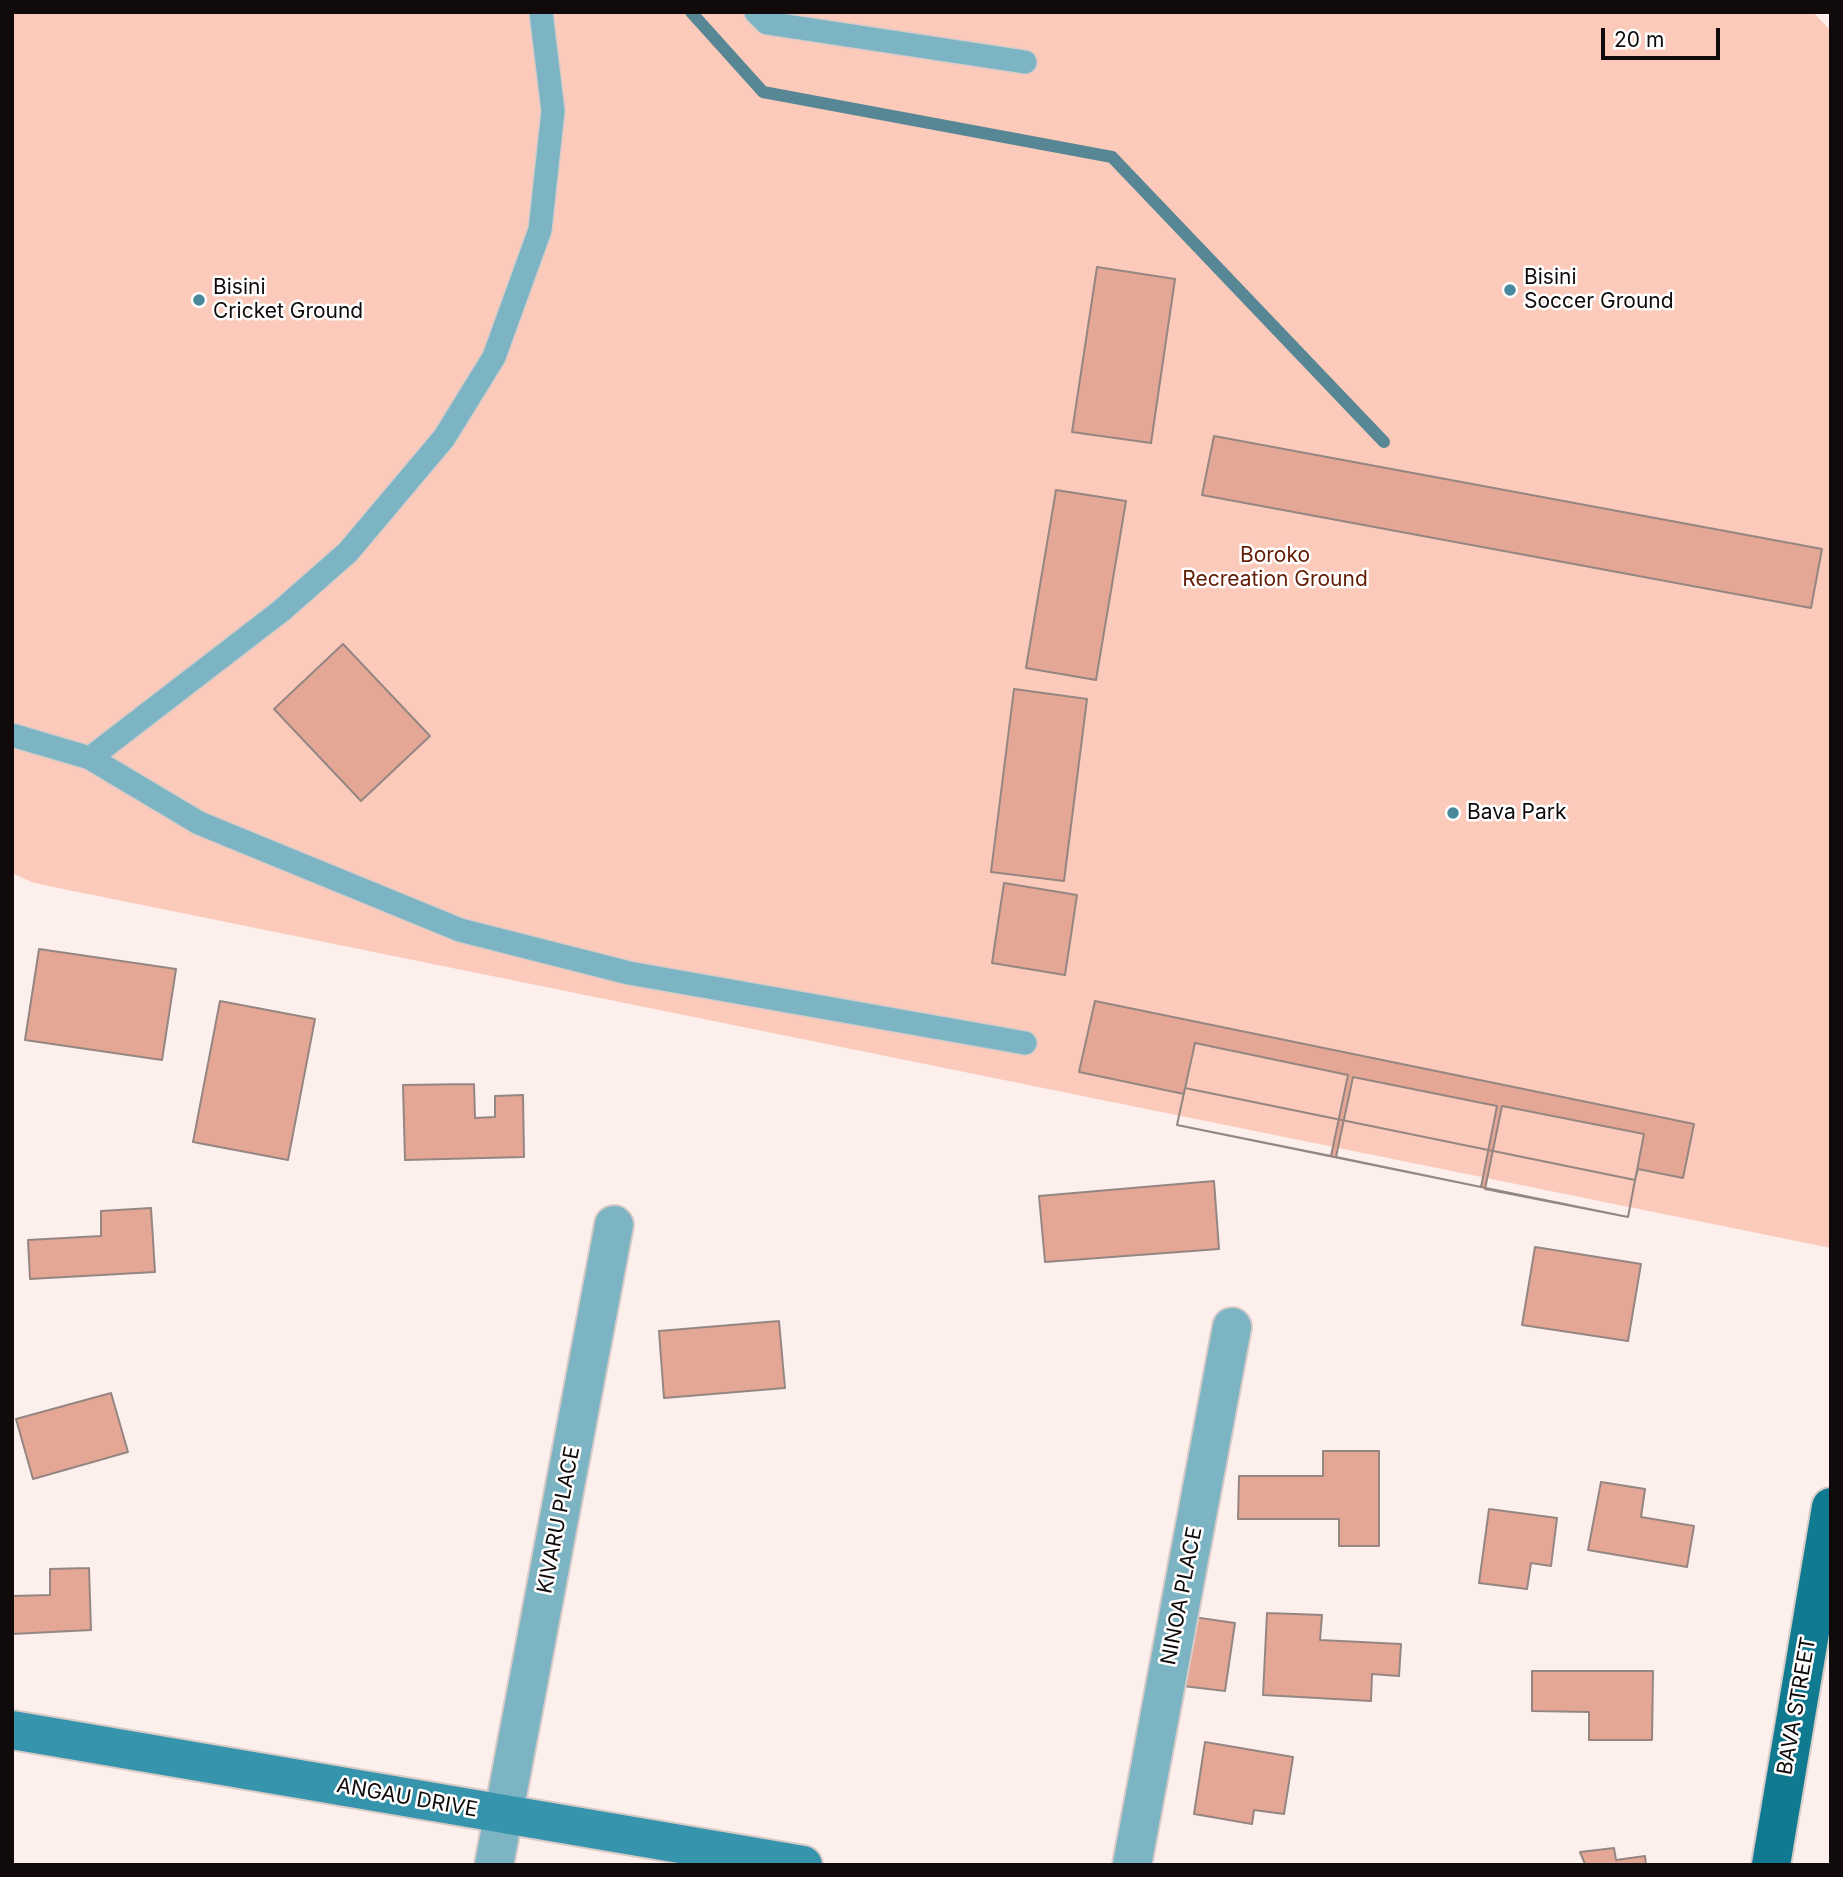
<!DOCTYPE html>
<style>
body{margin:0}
#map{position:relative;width:1843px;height:1877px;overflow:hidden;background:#fdefec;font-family:Inter,sans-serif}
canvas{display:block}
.frame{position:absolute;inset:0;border:14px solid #100b0a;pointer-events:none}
.scale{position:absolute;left:1601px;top:28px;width:119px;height:32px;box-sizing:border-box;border:4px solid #100b0a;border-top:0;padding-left:9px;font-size:21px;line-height:24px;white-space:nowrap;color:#100b0a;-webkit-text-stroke:5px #fff;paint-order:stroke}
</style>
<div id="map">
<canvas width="1843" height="1877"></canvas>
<div class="frame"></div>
<div class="scale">20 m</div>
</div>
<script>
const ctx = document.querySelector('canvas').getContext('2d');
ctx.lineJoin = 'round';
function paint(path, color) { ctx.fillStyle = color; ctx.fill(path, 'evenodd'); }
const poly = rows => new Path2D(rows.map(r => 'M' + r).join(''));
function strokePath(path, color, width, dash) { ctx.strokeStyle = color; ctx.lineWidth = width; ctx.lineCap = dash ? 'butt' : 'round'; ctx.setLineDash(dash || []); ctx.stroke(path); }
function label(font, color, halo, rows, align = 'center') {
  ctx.font = font + ' Inter,sans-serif'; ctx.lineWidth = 5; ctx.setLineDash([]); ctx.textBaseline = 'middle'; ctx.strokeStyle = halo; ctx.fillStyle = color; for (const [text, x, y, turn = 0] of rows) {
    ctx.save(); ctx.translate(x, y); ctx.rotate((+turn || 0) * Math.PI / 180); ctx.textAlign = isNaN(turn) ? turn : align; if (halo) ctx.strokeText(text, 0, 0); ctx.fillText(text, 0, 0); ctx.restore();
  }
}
const green = poly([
 [12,12,1813,12,1831,31,1831,1248,34,883,12,873]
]);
const stream = poly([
 [691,12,763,92,1112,157,1384,442]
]);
const building = poly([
 [1097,267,1175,279,1151,443,1072,432,1097,267],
 [1214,436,1822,549,1811,608,1202,495,1214,436],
 [1056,490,1126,501,1096,680,1026,668,1056,490],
 [343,644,430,736,361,801,274,709,343,644],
 [1014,689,1087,699,1064,881,991,872,1014,689],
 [1004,883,1077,895,1065,975,992,963,1004,883],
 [39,949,176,969,162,1060,25,1040,39,949],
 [220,1001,315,1019,288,1160,193,1142,220,1001],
 [1095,1001,1694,1124,1683,1178,1638,1169,1635,1180,1185,1088,1184,1094,1079,1072,1095,1001],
 [1195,1043,1348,1075,1331,1156,1177,1125,1195,1043],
 [1353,1077,1497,1106,1481,1187,1336,1157,1353,1077],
 [474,1084,475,1118,495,1117,495,1096,523,1095,524,1157,405,1160,403,1085,474,1084],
 [1185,1088,1635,1180,1628,1217,1177,1125,1185,1088],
 [1502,1106,1644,1134,1628,1217,1485,1189,1502,1106],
 [1214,1181,1219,1249,1045,1262,1039,1196,1214,1181],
 [151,1208,155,1272,30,1279,28,1240,101,1236,101,1211,151,1208],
 [1535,1247,1641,1264,1628,1341,1522,1325,1535,1247],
 [779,1321,785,1388,664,1398,659,1331,779,1321],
 [111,1393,128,1452,33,1479,16,1419,111,1393],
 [1323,1451,1379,1451,1379,1546,1339,1546,1339,1519,1238,1519,1239,1476,1323,1476,1323,1451],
 [1601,1482,1645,1489,1641,1517,1694,1526,1687,1567,1588,1550,1601,1482],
 [1489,1509,1557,1518,1551,1566,1531,1563,1527,1589,1479,1583,1489,1509],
 [89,1568,91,1630,12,1634,12,1596,50,1595,50,1569,89,1568],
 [1267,1613,1322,1615,1320,1640,1401,1644,1399,1676,1372,1674,1371,1701,1263,1695,1267,1613],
 [1193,1617,1235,1623,1225,1691,1183,1686,1193,1617],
 [1532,1671,1653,1671,1652,1740,1589,1740,1589,1712,1532,1711,1532,1671],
 [1205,1742,1293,1757,1284,1814,1254,1810,1252,1824,1194,1814,1205,1742],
 [1614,1848,1616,1860,1645,1856,1646,1865,1579,1865,1585,1864,1580,1852,1614,1848]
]);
const lane = poly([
 [756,12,767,23,1025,62],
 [12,735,90,758,281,611,348,552,444,438,494,357,540,230,553,111,541,12],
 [90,758,199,823,460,930,629,973,1025,1043]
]);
const street = poly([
 [494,1865,614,1225],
 [1132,1865,1232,1327]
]);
const secondary = poly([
 [12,1730,803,1865]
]);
const primary = poly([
 [1771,1865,1831,1507]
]);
const markers = [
 [1510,290,7,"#48899b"],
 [199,300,7,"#48899b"],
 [1453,813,7,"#48899b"]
];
const poiNames = [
 ["Bisini",1524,278],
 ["Soccer Ground",1524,302],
 ["Bisini",213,288],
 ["Cricket Ground",213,312],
 ["Bava Park",1467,813]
];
const parkNames = [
 ["Boroko",1275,556],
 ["Recreation Ground",1275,580]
];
const streetNames = [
 ["KIVARU PLACE",559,1520,-79],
 ["NINOA PLACE",1182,1596,-79],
 ["BAVA STREET",1797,1706,-80],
 ["ANGAU DRIVE",407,1798,10]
];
paint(green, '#fbcabb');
strokePath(stream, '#578795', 12);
paint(building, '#e4a796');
strokePath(building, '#958682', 2);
strokePath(lane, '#d7cbc8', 26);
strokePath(street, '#d7cbc8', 42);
strokePath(secondary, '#d7cbc8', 42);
strokePath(primary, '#d7cbc8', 42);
strokePath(lane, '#7db4c4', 23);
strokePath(street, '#7db4c4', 38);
strokePath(secondary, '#3694ac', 38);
strokePath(primary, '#107a91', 38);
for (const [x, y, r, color] of markers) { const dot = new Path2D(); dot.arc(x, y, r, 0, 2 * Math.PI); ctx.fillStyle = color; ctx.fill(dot); strokePath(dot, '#fff', 2.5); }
label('21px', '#100b0a', '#fff', poiNames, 'left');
label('21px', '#641d06', '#fff', parkNames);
label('21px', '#100b0a', '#fff', streetNames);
</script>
